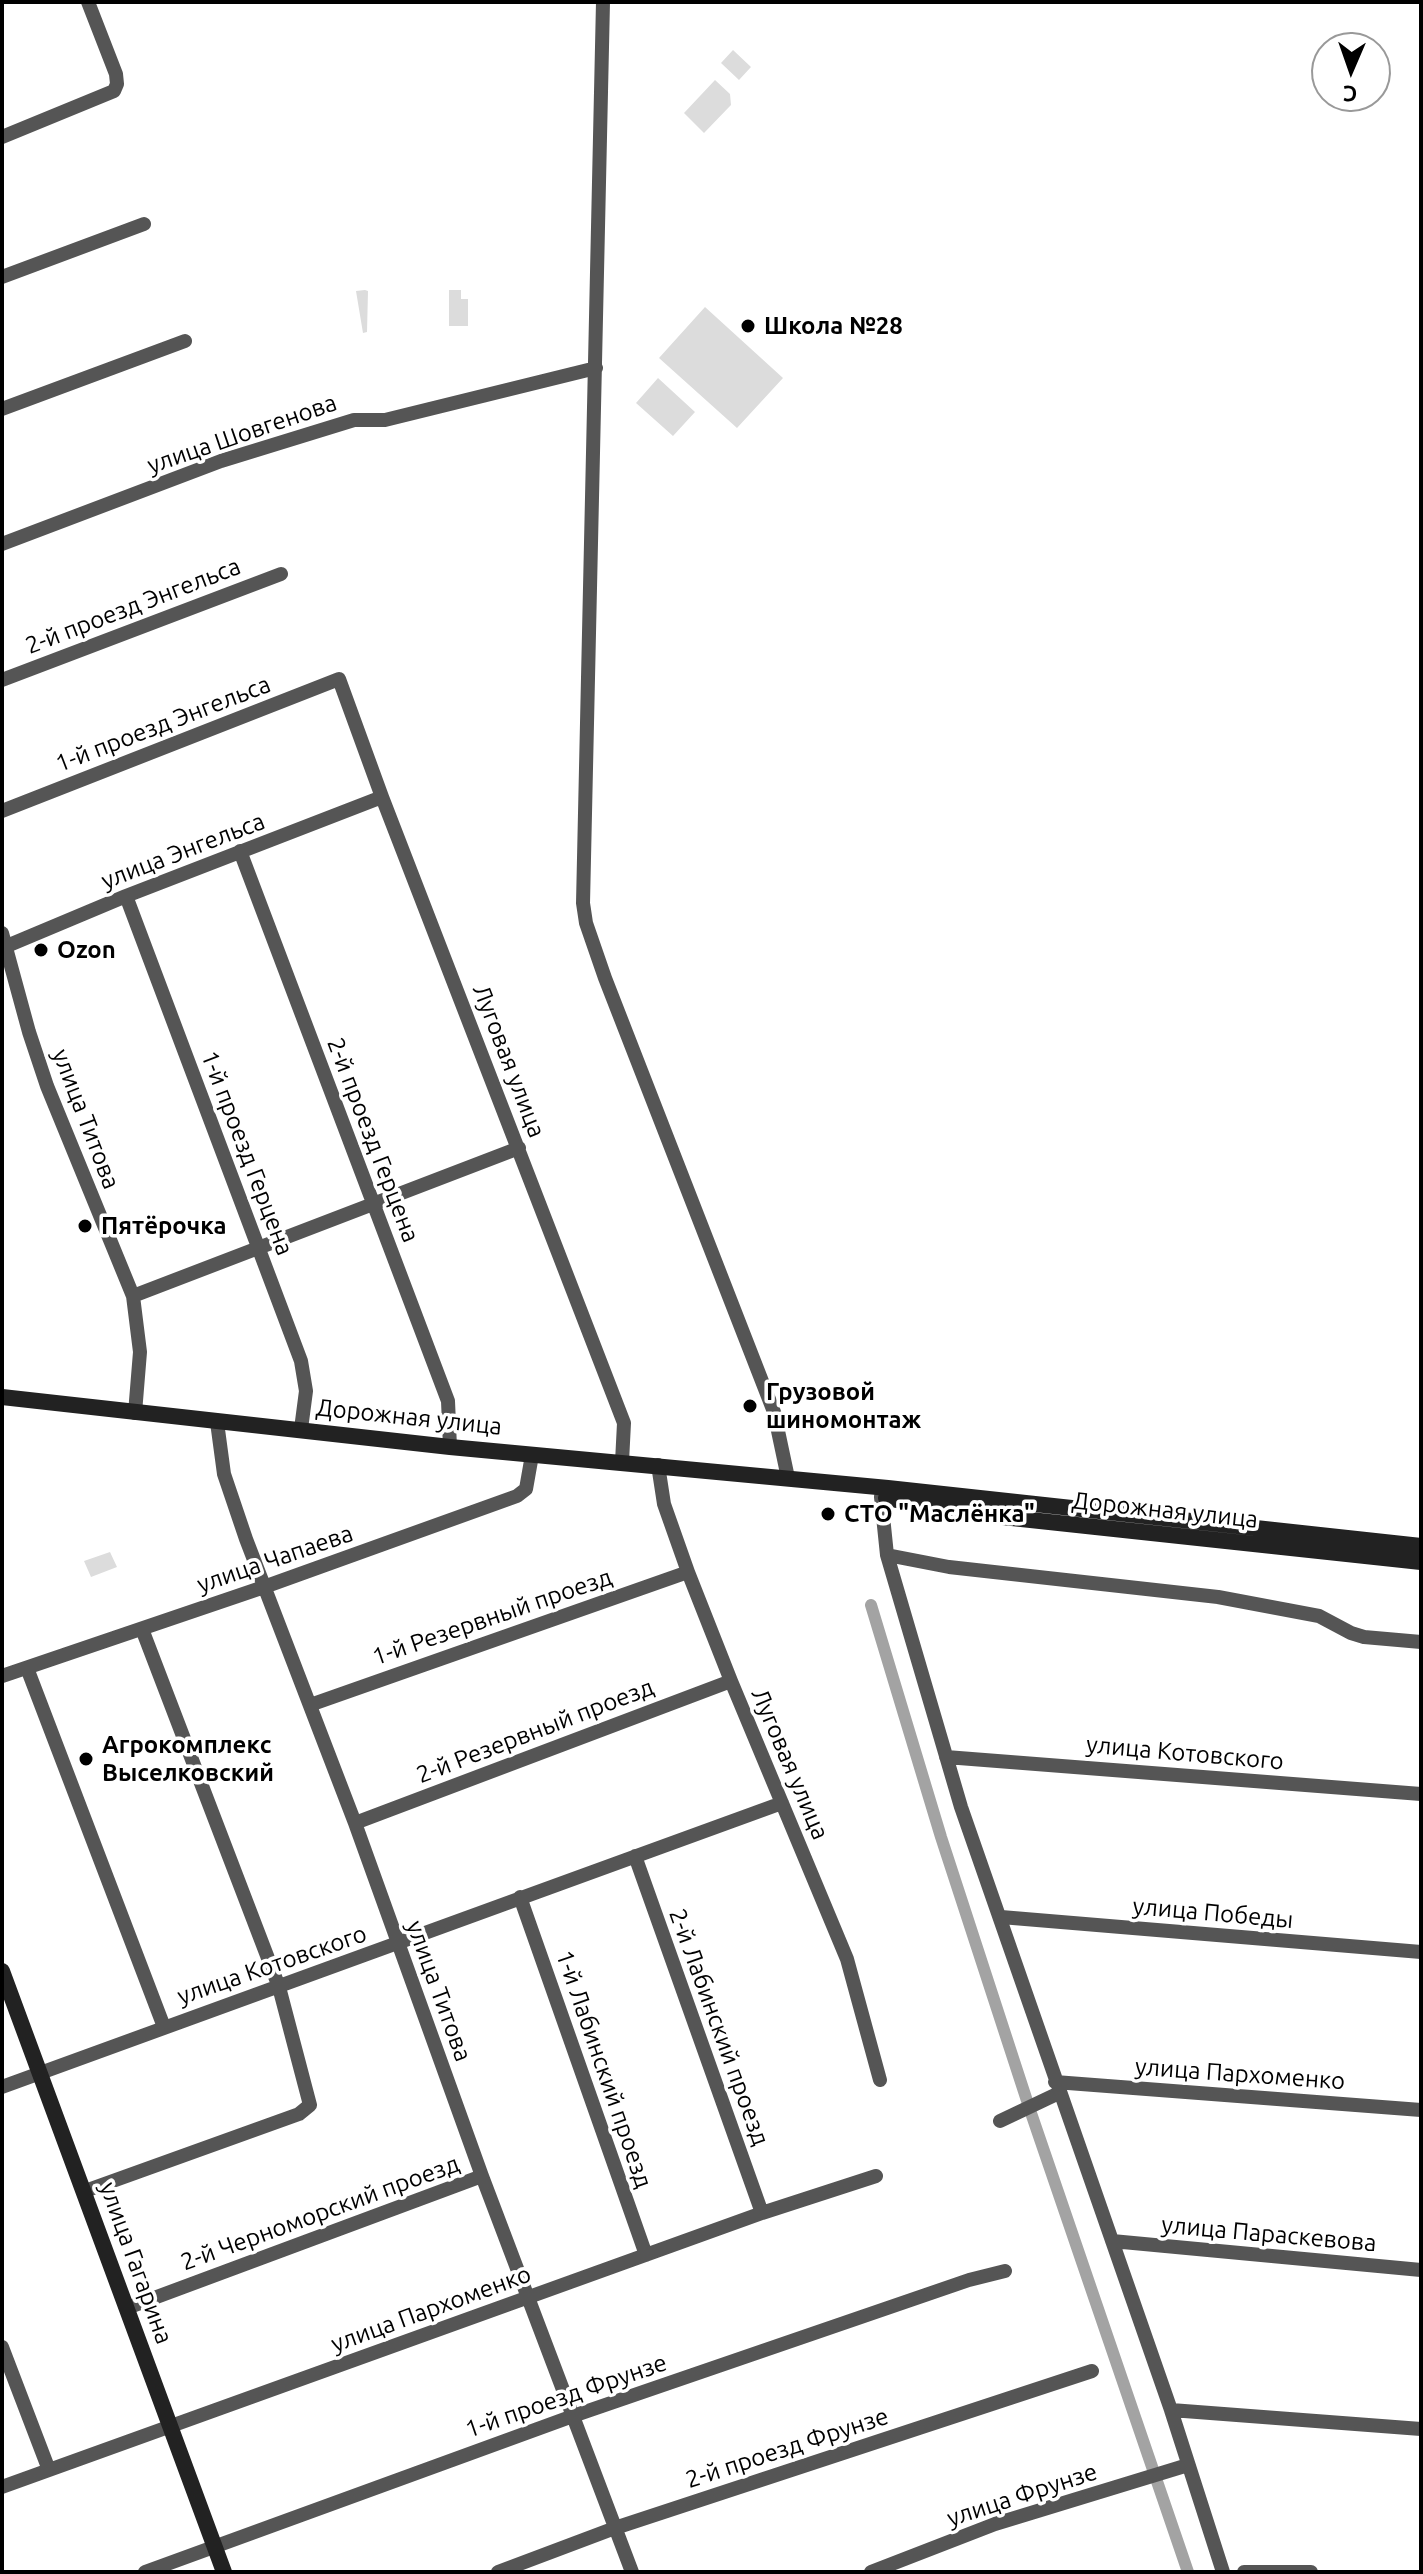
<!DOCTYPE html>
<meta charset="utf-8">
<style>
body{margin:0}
#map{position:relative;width:1423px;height:2574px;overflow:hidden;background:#fff;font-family:Ubuntu,sans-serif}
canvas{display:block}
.frame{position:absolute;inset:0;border:4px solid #000;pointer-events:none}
.north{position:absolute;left:1311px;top:32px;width:80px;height:80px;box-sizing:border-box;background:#fff;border:2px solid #999;border-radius:50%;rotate:182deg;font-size:22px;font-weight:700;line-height:32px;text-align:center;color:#000}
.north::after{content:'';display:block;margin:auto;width:28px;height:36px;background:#000;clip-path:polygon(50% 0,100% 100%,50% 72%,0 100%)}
</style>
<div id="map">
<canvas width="1423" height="2574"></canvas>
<div class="frame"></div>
<div class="north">С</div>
</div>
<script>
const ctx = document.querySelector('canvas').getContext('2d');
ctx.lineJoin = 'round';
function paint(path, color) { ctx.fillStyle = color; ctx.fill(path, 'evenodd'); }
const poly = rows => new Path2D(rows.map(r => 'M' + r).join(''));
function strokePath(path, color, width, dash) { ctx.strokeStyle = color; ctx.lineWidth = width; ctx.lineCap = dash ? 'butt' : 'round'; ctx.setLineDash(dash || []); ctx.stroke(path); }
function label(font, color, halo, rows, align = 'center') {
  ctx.font = font + ' Ubuntu,sans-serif'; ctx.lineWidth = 7; ctx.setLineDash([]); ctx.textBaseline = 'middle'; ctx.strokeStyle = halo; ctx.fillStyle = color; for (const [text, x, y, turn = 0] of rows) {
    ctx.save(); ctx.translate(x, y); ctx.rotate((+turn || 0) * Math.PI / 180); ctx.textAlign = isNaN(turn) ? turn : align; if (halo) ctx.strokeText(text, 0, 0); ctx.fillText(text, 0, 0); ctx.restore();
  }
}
const green = poly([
 [733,50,751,67,739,80,721,63],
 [715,80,730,94,731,105,704,133,684,113],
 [365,290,368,291,367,332,363,333,356,291],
 [449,290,461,290,461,299,468,299,468,326,449,326],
 [705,307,783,378,737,428,659,358],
 [658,378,695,412,673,436,636,403],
 [110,1552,117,1567,91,1577,84,1561]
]);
const canal = poly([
 [871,1605,941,1837,1030,2110,1188,2572]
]);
const street = poly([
 [603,2,583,903,586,923,605,978,774,1412,788,1478],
 [2,137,114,91,117,84,116,74,88,2],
 [2,277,144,224],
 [2,409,185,341],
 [2,544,221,461,354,420,385,420,596,368],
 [2,680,281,574],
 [2,811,339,679,382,797,624,1423,622,1462],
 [240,851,448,1401,450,1447],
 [126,896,301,1361,306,1391,301,1429],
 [2,933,29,1032,47,1086,133,1296,140,1352,135,1413],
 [2,948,126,896,382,797],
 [133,1296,519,1148],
 [217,1422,224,1474,246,1539,355,1823,482,2176,632,2572],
 [658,1465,664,1504,688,1572,731,1681,847,1959,880,2080],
 [881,1497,887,1555,961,1807,1171,2410,1223,2572],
 [887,1555,949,1567,1218,1597,1319,1616,1351,1633,1364,1637,1421,1642],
 [27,1668,164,2027],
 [2,1676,264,1587,517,1496,526,1489,532,1455],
 [310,1705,688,1572],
 [946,1757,1421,1794],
 [355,1823,731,1681],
 [635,1856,762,2213],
 [520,1897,646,2255],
 [1001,1917,1421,1952],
 [1055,2082,1421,2110],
 [2,2087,782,1803],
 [1000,2121,1059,2093],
 [85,2191,299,2114,310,2105,279,1987,142,1629],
 [1112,2241,1421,2270],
 [127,2308,482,2176],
 [2,2347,49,2470],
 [1171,2410,1421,2429],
 [2,2487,762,2213,876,2176],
 [145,2572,573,2416,969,2280,1005,2271],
 [498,2572,615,2528,1092,2371],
 [871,2572,995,2524,1188,2465],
 [1244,2572,1311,2572]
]);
const secondary = poly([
 [2,1397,450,1447,888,1488,1421,1546],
 [886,1498,984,1515,1421,1562],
 [2,1971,224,2572]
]);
const markers = [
 [748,326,8,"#000"],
 [41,950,8,"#000"],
 [85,1226,8,"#000"],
 [750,1406,8,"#000"],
 [828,1514,8,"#000"],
 [86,1759,8,"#000"]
];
const poiNames = [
 ["Школа №28",764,326],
 ["Ozon",57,950],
 ["Пятёрочка",101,1226],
 ["Грузовой",766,1392],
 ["шиномонтаж",766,1420],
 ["СТО \"Маслёнка\"",844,1514],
 ["Агрокомплекс",102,1745],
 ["Выселковский",102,1773]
];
const streetNames = [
 ["улица Шовгенова",242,434,-19],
 ["2-й проезд Энгельса",133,606,-21],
 ["1-й проезд Энгельса",163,724,-21],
 ["улица Энгельса",183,851,-21],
 ["Луговая улица",509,1061,69],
 ["улица Титова",86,1119,69],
 ["2-й проезд Герцена",373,1140,69],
 ["1-й проезд Герцена",247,1153,69],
 ["Дорожная улица",409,1417,6],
 ["Дорожная улица",1165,1510,6],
 ["улица Чапаева",275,1559,-19],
 ["1-й Резервный проезд",492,1617,-19],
 ["2-й Резервный проезд",535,1731,-21],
 ["улица Котовского",1185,1753,5],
 ["Луговая улица",790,1764,67],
 ["улица Победы",1213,1913,5],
 ["улица Котовского",272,1965,-19],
 ["улица Титова",439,1991,70],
 ["2-й Лабинский проезд",719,2027,70],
 ["1-й Лабинский проезд",604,2069,71],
 ["улица Пархоменко",1240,2074,4],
 ["2-й Черноморский проезд",320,2213,-20],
 ["улица Параскевова",1269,2234,5],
 ["улица Гагарина",136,2263,70],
 ["улица Пархоменко",431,2309,-20],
 ["1-й проезд Фрунзе",566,2396,-19],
 ["2-й проезд Фрунзе",787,2448,-18],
 ["улица Фрунзе",1022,2495,-18]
];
paint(green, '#dcdcdc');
strokePath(canal, '#a3a3a3', 12);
strokePath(street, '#555', 14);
strokePath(secondary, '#222', 16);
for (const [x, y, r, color] of markers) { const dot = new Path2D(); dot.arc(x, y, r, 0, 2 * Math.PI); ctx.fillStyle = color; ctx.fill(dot); strokePath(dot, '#fff', 3); }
label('bold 24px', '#000', '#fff', poiNames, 'left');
label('24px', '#000', '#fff', streetNames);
</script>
